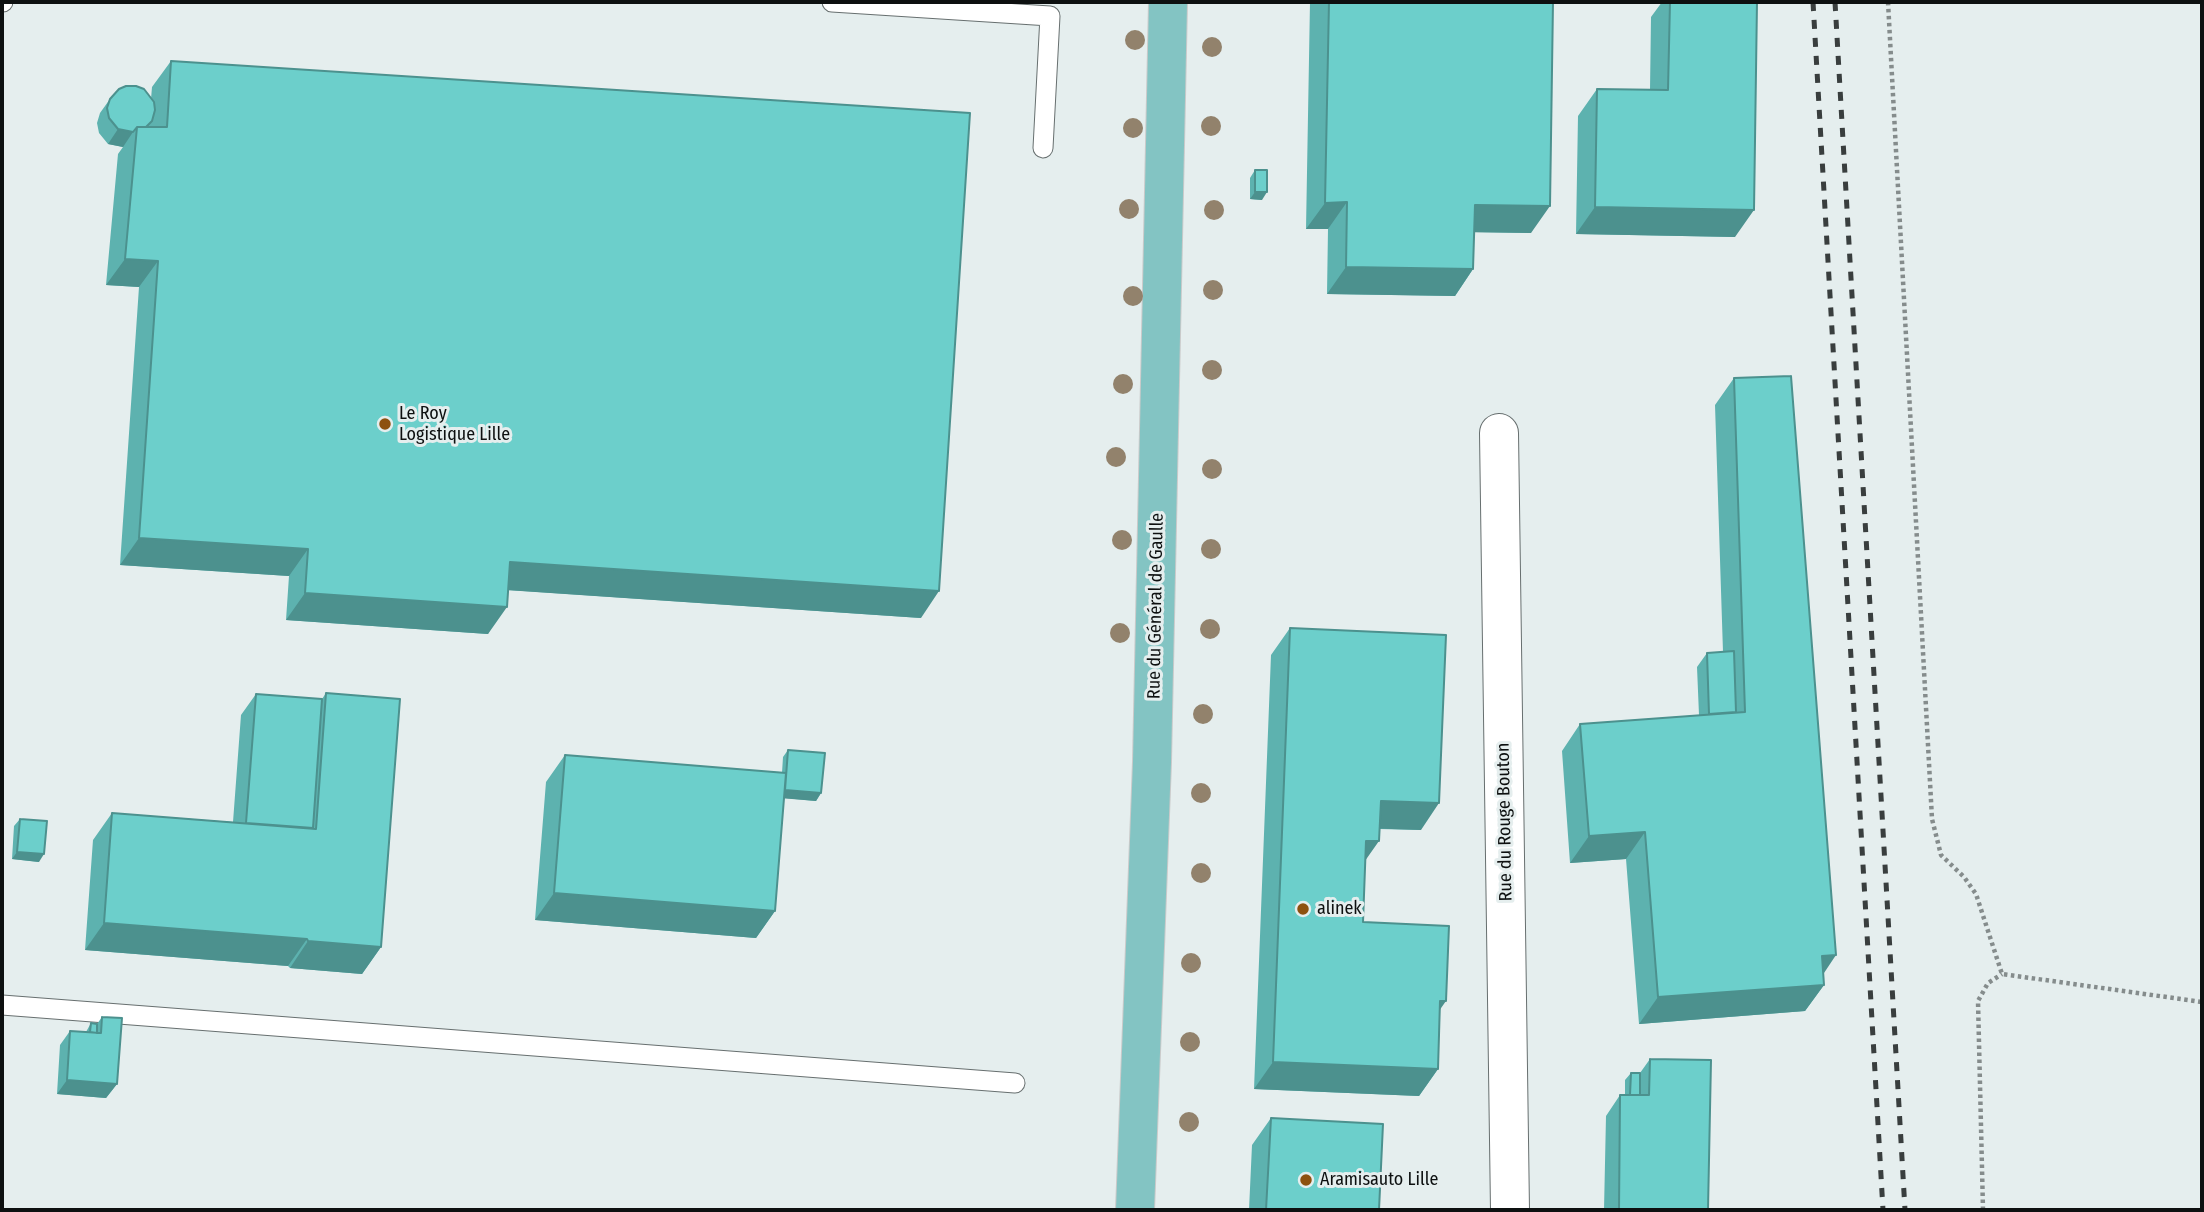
<!DOCTYPE html>
<meta charset="utf-8">
<style>
body{margin:0}
#map{position:relative;width:2204px;height:1212px;overflow:hidden;background:#e5eeee;font-family:"Fira Sans Condensed",sans-serif}
canvas{display:block}
.frame{position:absolute;inset:0;border:4px solid #0d1010;pointer-events:none}
</style>
<div id="map">
<canvas width="2204" height="1212"></canvas>
<div class="frame"></div>
</div>
<script>
const ctx = document.querySelector('canvas').getContext('2d');
ctx.lineJoin = 'round';
const poly = rows => new Path2D(rows.map(r => 'M' + r).join(''));
function strokePath(path, color, width, dash) { ctx.strokeStyle = color; ctx.lineWidth = width; ctx.lineCap = dash ? 'butt' : 'round'; ctx.setLineDash(dash || []); ctx.stroke(path); }
function paint(path, color) { ctx.fillStyle = color; ctx.fill(path, 'evenodd'); }
function label(font, color, halo, rows, align = 'center') {
  ctx.font = font + ' "Fira Sans Condensed",sans-serif'; ctx.lineWidth = 6; ctx.setLineDash([]); ctx.textBaseline = 'middle'; ctx.strokeStyle = halo; ctx.fillStyle = color; for (const [text, x, y, turn = 0] of rows) {
    ctx.save(); ctx.translate(x, y); ctx.rotate((+turn || 0) * Math.PI / 180); ctx.textAlign = isNaN(turn) ? turn : align; if (halo) ctx.strokeText(text, 0, 0); ctx.fillText(text, 0, 0); ctx.restore();
  }
}
const path = poly([
 [1888,2,1932,819,1941,855,1964,877,1976,894,2002,974,2202,1002],
 [1983,1210,1978,1001,1988,983,2002,974]
]);
const lane = poly([
 [2,2,3,2],
 [832,2,1050,16,1043,148],
 [2,1005,1015,1083]
]);
const street = poly([
 [1499,433,1510,1210]
]);
const primary = poly([
 [1135,1210,1152,762,1168,2]
]);
const rail = poly([
 [1813,2,1883,1210],
 [1835,2,1905,1210]
]);
const trees = [
 [1135,40],
 [1212,47],
 [1211,126],
 [1133,128],
 [1129,209],
 [1214,210],
 [1213,290],
 [1133,296],
 [1212,370],
 [1123,384],
 [1116,457],
 [1212,469],
 [1122,540],
 [1211,549],
 [1210,629],
 [1120,633],
 [1203,714],
 [1201,793],
 [1201,873],
 [1191,963],
 [1190,1042],
 [1189,1122]
];
const wall = poly([
 [1310,2,1553,2,1531,233,1474,232,1473,269,1455,296,1327,294,1328,229,1306,229],
 [1662,2,1757,2,1735,237,1576,234,1578,116,1597,89,1650,90,1651,17],
 [171,61,921,618,508,590,488,634,286,620,289,576,120,565,139,287,106,285,118,154,123,147,108,144,99,133,97,123,100,113,110,99,151,99,152,87],
 [1255,170,1262,200,1250,199,1250,178],
 [1734,378,1824,985,1805,1011,1639,1024,1626,859,1570,863,1562,751,1580,724,1699,715,1697,667,1707,653,1723,652,1715,405],
 [1290,628,1421,830,1379,829,1365,860,1363,922,1440,1009,1438,1069,1419,1096,1254,1089,1271,655],
 [326,693,381,947,362,974,290,968,288,966,85,950,93,840,112,813,233,822,241,715,256,694,322,699],
 [788,750,821,793,816,801,784,798,775,911,756,938,535,920,546,782,565,755,782,773,783,757],
 [20,819,39,862,12,859,14,826],
 [102,1017,117,1084,106,1098,57,1094,60,1045,70,1031,86,1032,91,1023,97,1024],
 [1650,1059,1708,1210,1604,1210,1606,1116,1620,1095,1625,1095,1625,1080,1631,1073,1640,1073],
 [1271,1118,1379,1210,1249,1210,1252,1145]
]);
const shadedWall = poly([
 [118,129,133,132,123,147,108,144],
 [1255,192,1267,192,1262,200,1250,199],
 [1347,202,1328,229,1306,229,1325,203],
 [1475,205,1550,206,1531,233,1456,232],
 [1595,207,1754,210,1735,237,1576,234],
 [125,259,158,261,139,287,106,285],
 [1346,267,1473,269,1455,296,1327,294],
 [139,538,308,549,289,576,120,565],
 [510,562,939,591,921,618,491,589],
 [305,593,507,607,488,634,286,620],
 [785,790,821,793,816,801,780,798],
 [1381,801,1439,803,1421,830,1362,828],
 [1645,832,1626,859,1570,863,1589,836],
 [1366,841,1379,841,1360,868],
 [17,852,44,854,39,862,12,859],
 [554,893,775,911,756,938,535,920],
 [104,923,307,939,288,966,85,950],
 [308,941,381,947,362,974,290,968],
 [1836,955,1818,982,1822,956],
 [1824,985,1805,1011,1639,1024,1658,997],
 [1440,1001,1446,1001,1427,1028],
 [1273,1062,1438,1069,1419,1096,1254,1089],
 [67,1080,117,1084,106,1098,57,1094]
]);
const building = poly([
 [1329,2,1553,2,1550,206,1475,205,1473,269,1346,267,1347,202,1325,203,1329,2],
 [1670,2,1757,2,1754,210,1595,207,1597,89,1668,90,1670,2],
 [171,61,970,113,939,591,510,562,507,607,305,593,308,549,139,538,158,261,125,259,137,127,167,127,171,61],
 [126,86,136,86,144,89,154,102,155,110,152,121,146,127,137,127,133,132,118,129,109,118,107,108,110,99,119,89,126,86],
 [1255,170,1267,170,1267,192,1255,192,1255,170],
 [1791,376,1836,955,1822,956,1824,985,1658,997,1645,832,1589,836,1580,724,1745,712,1734,378,1791,376],
 [1290,628,1446,635,1439,803,1381,801,1379,841,1366,841,1363,922,1449,926,1446,1001,1440,1001,1438,1069,1273,1062,1290,628],
 [1734,651,1736,712,1709,714,1707,653,1734,651],
 [326,693,400,699,381,947,308,941,307,939,104,923,112,813,316,829,326,693],
 [256,694,322,699,313,828,246,823,256,694],
 [788,750,825,753,821,793,785,790,788,750],
 [565,755,786,773,775,911,554,893,565,755],
 [20,819,47,821,44,854,17,852,20,819],
 [102,1017,122,1018,117,1084,67,1080,70,1031,101,1033,102,1017],
 [91,1023,97,1024,97,1033,90,1032,91,1023],
 [1650,1059,1711,1060,1708,1210,1619,1210,1620,1095,1649,1095,1650,1059],
 [1631,1073,1640,1073,1640,1095,1630,1095,1631,1073],
 [1271,1118,1383,1124,1379,1210,1266,1210,1271,1118]
]);
const markers = [
 [385,424,7,"#8d510f"],
 [1303,909,7,"#8d510f"],
 [1306,1180,7,"#8d510f"]
];
const poiNames = [
 ["Le Roy",399,414],
 ["Logistique Lille",399,435],
 ["alinek",1317,909],
 ["Aramisauto Lille",1320,1180]
];
const streetNames = [
 ["Rue du Général de Gaulle",1156,606,-89],
 ["Rue du Rouge Bouton",1505,822,-91]
];
strokePath(lane, '#676f6f', 21);
strokePath(street, '#676f6f', 40);
strokePath(primary, '#cacaca', 40);
strokePath(path, '#858c8c', 4.5, [3.5, 3.5]);
strokePath(lane, '#fff', 19);
strokePath(street, '#fff', 38);
strokePath(primary, '#83c4c3', 38);
strokePath(rail, '#393e3e', 5, [9, 9]);
ctx.fillStyle = '#92826c';
for (const [x, y] of trees) { ctx.beginPath(); ctx.arc(x, y, 10, 0, 2 * Math.PI); ctx.fill(); }
paint(wall, '#5db2af');
paint(shadedWall, '#4c918e');
paint(building, '#6ccfcb');
strokePath(building, '#4c918e', 2);
for (const [x, y, r, color] of markers) { const dot = new Path2D(); dot.arc(x, y, r, 0, 2 * Math.PI); ctx.fillStyle = color; ctx.fill(dot); strokePath(dot, '#e5eeee', 2.5); }
label('18px', '#0d1010', '#e5eeee', poiNames, 'left');
label('18px', '#0d1010', '#e5eeee', streetNames);
</script>
